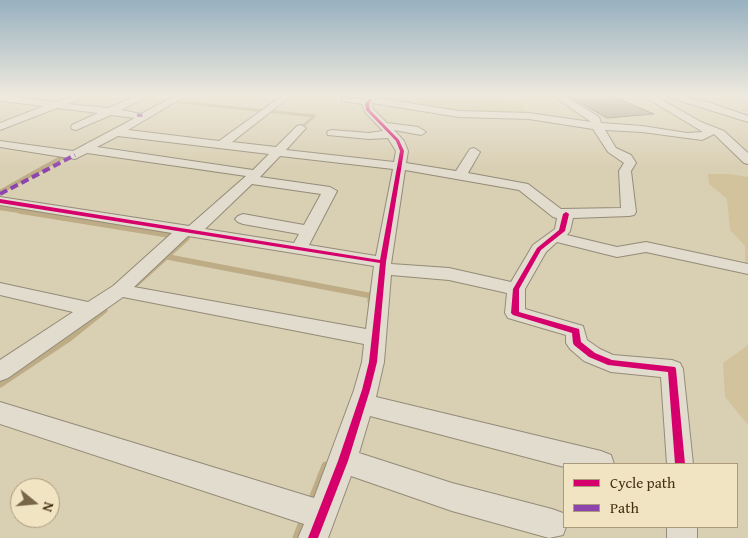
<!DOCTYPE html>
<style>
body{margin:0}
#map{position:relative;width:748px;height:538px;overflow:hidden;background:#d9cfb3;font-family:"Gentium Book Plus",serif}
canvas{display:block}
.legend{position:absolute;left:563px;top:463px;width:175px;height:65px;box-sizing:border-box;background:#f1e4c3;border:1px solid #ac9b7b;margin:0;padding:6px 9px;list-style:none;font-size:15px;color:#442d10}
.legend li{display:flex;align-items:center;gap:10px;height:25px}
.legend b{width:25px;border:1px solid #ac9b7b}
.north{position:absolute;left:10px;top:478px;width:50px;height:50px;box-sizing:border-box;background:#f1e4c3;border:1px solid #ac9b7b;border-radius:50%;rotate:107deg;font-size:14px;font-weight:700;line-height:20px;text-align:center;color:#442d10}
.north::after{content:'';display:block;margin:auto;width:18px;height:22px;background:#786649;clip-path:polygon(50% 0,100% 100%,50% 72%,0 100%)}
</style>
<div id="map">
<canvas width="748" height="538"></canvas>
<ul class="legend">
<li><b style="height:6px;background:#d6006c"></b>Cycle path</li>
<li><b style="height:6px;background:#8e44ad"></b>Path</li>
</ul>
<div class="north">N</div>
</div>
<script>
const ctx = document.querySelector('canvas').getContext('2d');
ctx.lineJoin = 'round';
function paint(path, color) { ctx.fillStyle = color; ctx.fill(path, 'evenodd'); }
const poly = rows => new Path2D(rows.map(r => 'M' + r).join(''));
function strokePath(path, color, width, dash) { ctx.strokeStyle = color; ctx.lineWidth = width; ctx.lineCap = dash ? 'butt' : 'round'; ctx.setLineDash(dash || []); ctx.stroke(path); }
const green = poly([
 [385,95,508,95,508,98,520,102,527,113,462,111,393,100],
 [708,174,729,174,748,177,748,268,745,266,745,246,730,230,727,199,709,184],
 [748,345,748,425,725,397,723,363]
]);
const streamFar4 = poly([
 [169,101,314,116,302,127,297,128]
]);
const streamFar3 = poly([
 [0,192,68,154],
 [0,208,28,212]
]);
const streamFar2 = poly([
 [20,211,187,238,133,287],
 [168,257,372,296]
]);
const streamFar1 = poly([
 [371,301,371,295],
 [0,384,69,338,104,310]
]);
const stream = poly([
 [311,504,326,466],
 [297,538,305,517]
]);
const building = poly([
 [566,95,610,95,654,114,607,118,566,95]
]);
const minor = poly([
 [0,95,55,102,75,95,86,95,85,97,68,104,108,108,139,95,150,95,121,110,141,114,177,95,187,95,128,130,219,141,283,95,292,95,232,142,276,147,297,126,301,125,306,128,286,150,394,162,396,151,388,138,369,139,328,135,327,133,328,131,332,130,369,133,383,131,365,112,362,104,342,101,342,97,366,99,370,95,379,95,377,98,459,111,529,113,591,122,552,95,563,95,599,117,601,123,642,126,687,133,703,132,643,96,658,95,657,97,701,122,724,131,748,153,748,164,744,163,714,134,702,140,642,132,605,130,616,148,631,155,636,163,631,171,636,212,634,215,629,216,573,218,570,231,567,235,617,247,646,242,748,264,748,274,646,252,617,257,557,242,546,252,525,289,525,309,583,326,587,340,600,349,613,355,672,360,680,363,683,369,693,464,667,464,661,377,611,372,584,361,570,349,566,343,566,335,508,318,505,313,507,293,449,280,391,275,384,362,376,397,601,451,611,455,614,464,564,464,564,467,370,416,359,453,452,483,552,509,563,513,564,518,564,527,566,527,563,535,549,538,452,511,351,476,328,538,298,538,304,524,0,424,0,402,314,498,354,390,362,362,364,344,123,297,8,378,0,381,0,360,73,312,0,295,0,283,88,302,113,286,172,233,0,205,0,197,189,226,246,176,87,153,75,159,0,147,0,141,73,151,135,118,111,115,76,130,72,129,71,127,72,125,98,113,57,108,0,130,0,123,44,106,0,101,0,95],
 [372,103,459,117,529,119,593,129,608,152,624,163,619,171,621,208,561,209,528,184,468,173,480,152,474,148,470,149,456,171,406,163,408,151,404,141,394,130,421,135,426,132,418,127,387,123,373,109,372,103],
 [118,136,269,154,253,170,97,147,118,136],
 [280,156,393,169,376,256,309,245,337,191,330,187,260,177,280,156],
 [405,170,519,190,553,217,557,218,555,229,533,245,511,282,449,268,391,264,405,170],
 [252,184,321,194,304,225,243,214,238,216,235,219,238,222,243,224,299,234,294,243,205,229,252,184],
 [188,236,374,266,366,329,134,287,188,236],
 [662,95,677,95,708,102,748,116,748,122,662,95],
 [667,527,697,527,697,538,667,538,667,527]
]);
const quietFar1 = poly([
 [137,115,145,116]
]);
const quiet = poly([
 [0,194,75,155]
]);
const cycleway = poly([
 [369,99,372,100,369,104,370,110,399,140,404,151,386,262,377,362,370,390,348,461,318,538,308,538,338,461,362,390,369,362,380,263,0,203,0,199,380,260,400,151,396,141,366,110,365,104,369,99],
 [566,212,569,214,565,231,541,250,519,289,519,312,579,329,581,342,595,353,612,360,675,367,676,369,685,464,675,464,668,372,608,365,589,357,574,345,573,343,572,333,513,315,511,313,513,289,537,248,559,230,563,214,566,212]
]);
paint(green, '#d2c39c');
strokePath(streamFar4, '#bdac85', 3);
strokePath(streamFar3, '#bdac85', 4.5);
strokePath(streamFar2, '#bdac85', 5.5);
strokePath(streamFar1, '#bdac85', 7);
strokePath(stream, '#bdac85', 9);
paint(building, '#aba28e');
strokePath(building, '#7e7563', 1);
strokePath(minor, '#948b78', 2);
paint(minor, '#e1dccd');
strokePath(quietFar1, '#8e44ad', 3, [5.5, 3]);
strokePath(quiet, '#8e44ad', 4, [8, 4]);
paint(cycleway, '#d6006c');
const sky = ctx.createLinearGradient(0, 0, 0, 170);
sky.addColorStop(0, '#97b1c0');
sky.addColorStop(0.56, '#eee9dd');
sky.addColorStop(1, '#eee9dd00');
ctx.fillStyle = sky;
ctx.fillRect(0, 0, 748, 170);
</script>
